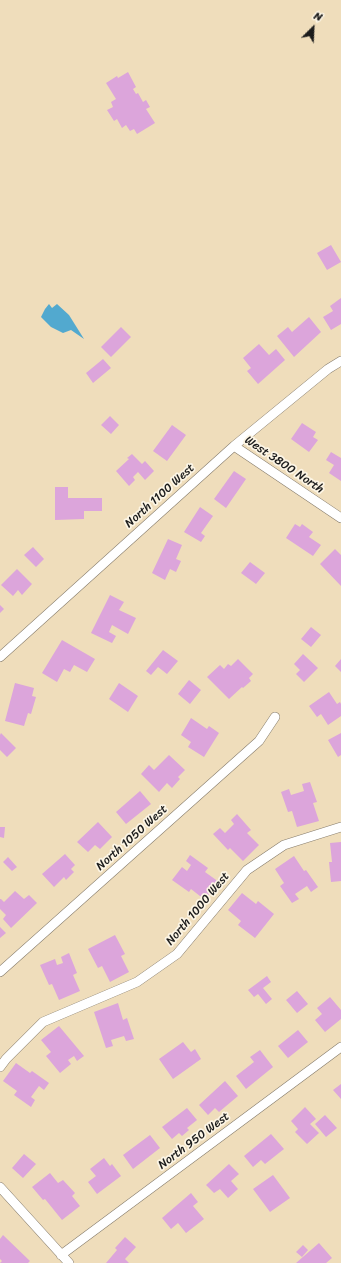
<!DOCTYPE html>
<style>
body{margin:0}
#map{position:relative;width:341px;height:1263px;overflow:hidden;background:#efddbb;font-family:Sriracha,sans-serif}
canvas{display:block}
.north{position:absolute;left:293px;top:8px;width:40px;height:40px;-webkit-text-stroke:3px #fcf5e5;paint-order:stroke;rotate:24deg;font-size:11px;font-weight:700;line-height:16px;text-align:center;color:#1c1c1c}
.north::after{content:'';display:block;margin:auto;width:14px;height:18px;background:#1c1c1c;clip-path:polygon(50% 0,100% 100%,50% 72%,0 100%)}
</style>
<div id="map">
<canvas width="341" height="1263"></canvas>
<div class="north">N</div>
</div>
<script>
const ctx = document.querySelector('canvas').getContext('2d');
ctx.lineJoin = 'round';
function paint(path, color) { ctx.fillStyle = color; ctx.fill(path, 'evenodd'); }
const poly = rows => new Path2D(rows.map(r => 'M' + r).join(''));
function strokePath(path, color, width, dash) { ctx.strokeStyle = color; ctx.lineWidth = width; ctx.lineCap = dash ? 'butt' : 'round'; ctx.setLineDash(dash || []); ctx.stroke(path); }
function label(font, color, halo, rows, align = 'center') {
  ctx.font = font + ' Sriracha,sans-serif'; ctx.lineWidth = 3.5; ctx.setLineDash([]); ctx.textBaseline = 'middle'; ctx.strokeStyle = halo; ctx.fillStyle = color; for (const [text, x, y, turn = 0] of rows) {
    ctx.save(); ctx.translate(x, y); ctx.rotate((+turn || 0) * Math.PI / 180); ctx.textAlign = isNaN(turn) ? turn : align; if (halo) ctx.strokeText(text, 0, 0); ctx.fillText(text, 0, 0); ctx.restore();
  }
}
const water = poly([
 [49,304,52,308,57,304,69,315,84,339,71,330,63,333,51,327,41,317,45,309]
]);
const building = poly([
 [128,72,136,87,133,89,136,94,138,93,143,102,146,100,150,107,146,109,155,123,137,134,134,129,130,131,126,125,122,128,117,119,114,121,107,110,113,107,111,102,116,99,106,83,117,76,118,78],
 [331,245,341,262,327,270,317,253],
 [341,298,341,324,331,330,323,317,333,311,330,306],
 [309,317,321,332,294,357,277,336,288,327,292,332],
 [121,327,131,337,111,357,101,347],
 [259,344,269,355,276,349,285,360,258,384,247,371,251,368,243,358],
 [103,359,111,368,93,383,86,373],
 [110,416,119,425,111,434,101,425],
 [302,423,316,432,313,437,318,440,309,452,291,439],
 [172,425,186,435,167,461,153,451],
 [331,452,341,458,341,481,329,473,334,465,326,460],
 [132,454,142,464,145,461,154,471,145,480,138,472,133,477,135,480,129,486,116,471,129,459,127,458],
 [234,471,246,479,226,508,214,499],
 [55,487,68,487,68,498,102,498,102,511,84,511,84,519,55,520],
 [200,507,213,516,201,533,205,536,201,542,184,532],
 [295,524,300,527,302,524,313,532,309,537,321,545,313,556,286,538],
 [168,539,182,545,176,559,181,561,176,572,170,569,165,580,152,573],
 [33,547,44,559,36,567,24,555],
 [335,549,341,555,341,586,320,564],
 [250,562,265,573,256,584,241,573],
 [17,569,32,584,22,595,18,590,13,596,1,585],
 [110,595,124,602,119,610,136,618,128,634,112,625,109,632,116,636,112,643,91,633],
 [0,605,4,609,0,613],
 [311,627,321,635,311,647,301,639],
 [62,640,95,659,87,672,74,665,70,672,64,669,57,682,42,673],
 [163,650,178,661,167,674,158,667,151,675,146,671],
 [303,654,318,668,304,682,296,674,300,670,294,664],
 [238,659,253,674,249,678,251,681,243,688,242,687,229,699,207,677,220,665,224,669,228,664,231,666],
 [341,659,341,672,335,666],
 [189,680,201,690,190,704,178,694],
 [15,683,34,688,32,696,36,697,31,714,28,713,24,726,5,721],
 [119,683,138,696,128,712,109,699],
 [329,692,337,704,340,702,341,704,341,716,328,725,321,714,317,717,309,706],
 [191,718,207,729,209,726,219,733,204,757,188,747,191,742,181,735],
 [1,733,16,748,7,757,0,750,0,735],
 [341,733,341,755,338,757,328,740],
 [169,755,185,770,178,777,180,779,172,788,167,783,159,792,141,774,149,765,154,770],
 [310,782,317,802,313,803,319,821,297,827,292,811,288,812,281,792,289,789,291,795,304,791,302,784],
 [140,791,151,804,126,824,116,812],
 [237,814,251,830,247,833,259,845,243,861,230,848,228,850,213,834,220,828,225,833,234,824,231,820],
 [98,822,112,837,100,849,95,845,88,852,77,842],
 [0,827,5,827,4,838,0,837],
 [341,842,341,881,331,882,329,862,332,862,330,843],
 [65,854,75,865,71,869,74,872,66,880,64,877,54,887,42,874],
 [190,855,208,868,205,872,219,882,205,900,191,889,189,892,172,880,182,867,187,871,191,865,186,861],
 [294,856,304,871,306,870,318,887,311,892,307,886,295,894,299,899,292,903,280,886,284,883,275,869],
 [8,857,17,867,12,871,3,862],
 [15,891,24,899,29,895,37,903,11,928,3,919,6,915,0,909,0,899,1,899,4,902],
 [242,893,256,904,258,901,274,914,255,938,238,925,241,921,228,910],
 [0,927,6,933,0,938],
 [115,935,125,954,121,956,129,972,110,982,102,966,98,968,88,949],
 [69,953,77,973,73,975,80,991,59,1000,52,984,49,985,40,965,55,959,57,965,63,963,61,957],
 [267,976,271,982,263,988,272,999,266,1004,258,994,254,997,248,990],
 [297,991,308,1004,297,1013,286,1000],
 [330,997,341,1010,341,1019,325,1032,315,1020,322,1014,317,1008],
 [118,1003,123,1020,127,1018,134,1039,126,1041,124,1036,111,1040,113,1046,106,1048,94,1012],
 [59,1026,84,1056,77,1061,74,1056,68,1060,71,1064,60,1073,46,1056,51,1052,41,1040],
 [298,1030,308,1042,288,1058,278,1046],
 [183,1042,191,1052,195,1049,201,1059,173,1079,159,1059],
 [260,1050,273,1067,246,1089,236,1076,254,1062,250,1057],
 [16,1063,30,1073,32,1071,49,1083,44,1090,39,1086,31,1097,35,1100,31,1107,14,1095,17,1091,3,1081],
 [225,1081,238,1096,219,1112,215,1108,208,1115,199,1105],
 [341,1084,341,1099,333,1090],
 [305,1107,316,1119,310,1124,319,1133,307,1144,295,1132,298,1129,291,1121],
 [187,1108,197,1120,187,1128,189,1130,182,1136,179,1133,172,1139,162,1127],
 [325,1115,337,1128,326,1137,315,1124],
 [271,1134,284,1149,265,1164,261,1160,253,1167,244,1156],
 [150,1135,160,1148,133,1169,123,1155],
 [24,1154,36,1164,23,1178,12,1168],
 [104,1158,110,1166,112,1164,121,1176,97,1194,88,1182,96,1176,90,1169],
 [229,1164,239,1174,231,1181,238,1189,228,1198,220,1189,214,1193,206,1185],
 [50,1173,58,1183,63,1180,75,1193,72,1196,80,1206,62,1220,45,1199,43,1200,32,1187],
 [273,1175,290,1198,270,1212,253,1189],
 [191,1193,198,1202,193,1206,204,1219,186,1233,178,1223,171,1229,162,1218],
 [3,1235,30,1261,28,1263,0,1263,2,1261,0,1259,0,1239],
 [125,1237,136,1247,125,1259,129,1263,106,1263,117,1250,115,1248],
 [319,1243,332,1258,326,1263,296,1263],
 [303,1245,308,1250,302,1257,296,1252]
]);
const minor = poly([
 [234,446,341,518],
 [0,657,234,446,328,369,341,361],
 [0,972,259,741,275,717],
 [0,1067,6,1059,43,1022,137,982,177,954,247,870,284,845,341,827],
 [0,1187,69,1263],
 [61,1255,341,1047]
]);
const streetNames = [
 ["West 3800 North",284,465,34],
 ["North 1100 West",160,496,-42],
 ["North 1050 West",132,838,-42],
 ["North 1000 West",198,909,-50],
 ["North 950 West",194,1141,-37]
];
paint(water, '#52a9cf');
paint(building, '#dca5db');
strokePath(minor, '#867c6c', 10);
strokePath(minor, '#fff', 9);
label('12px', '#1c1c1c', '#fcf5e5', streetNames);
</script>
